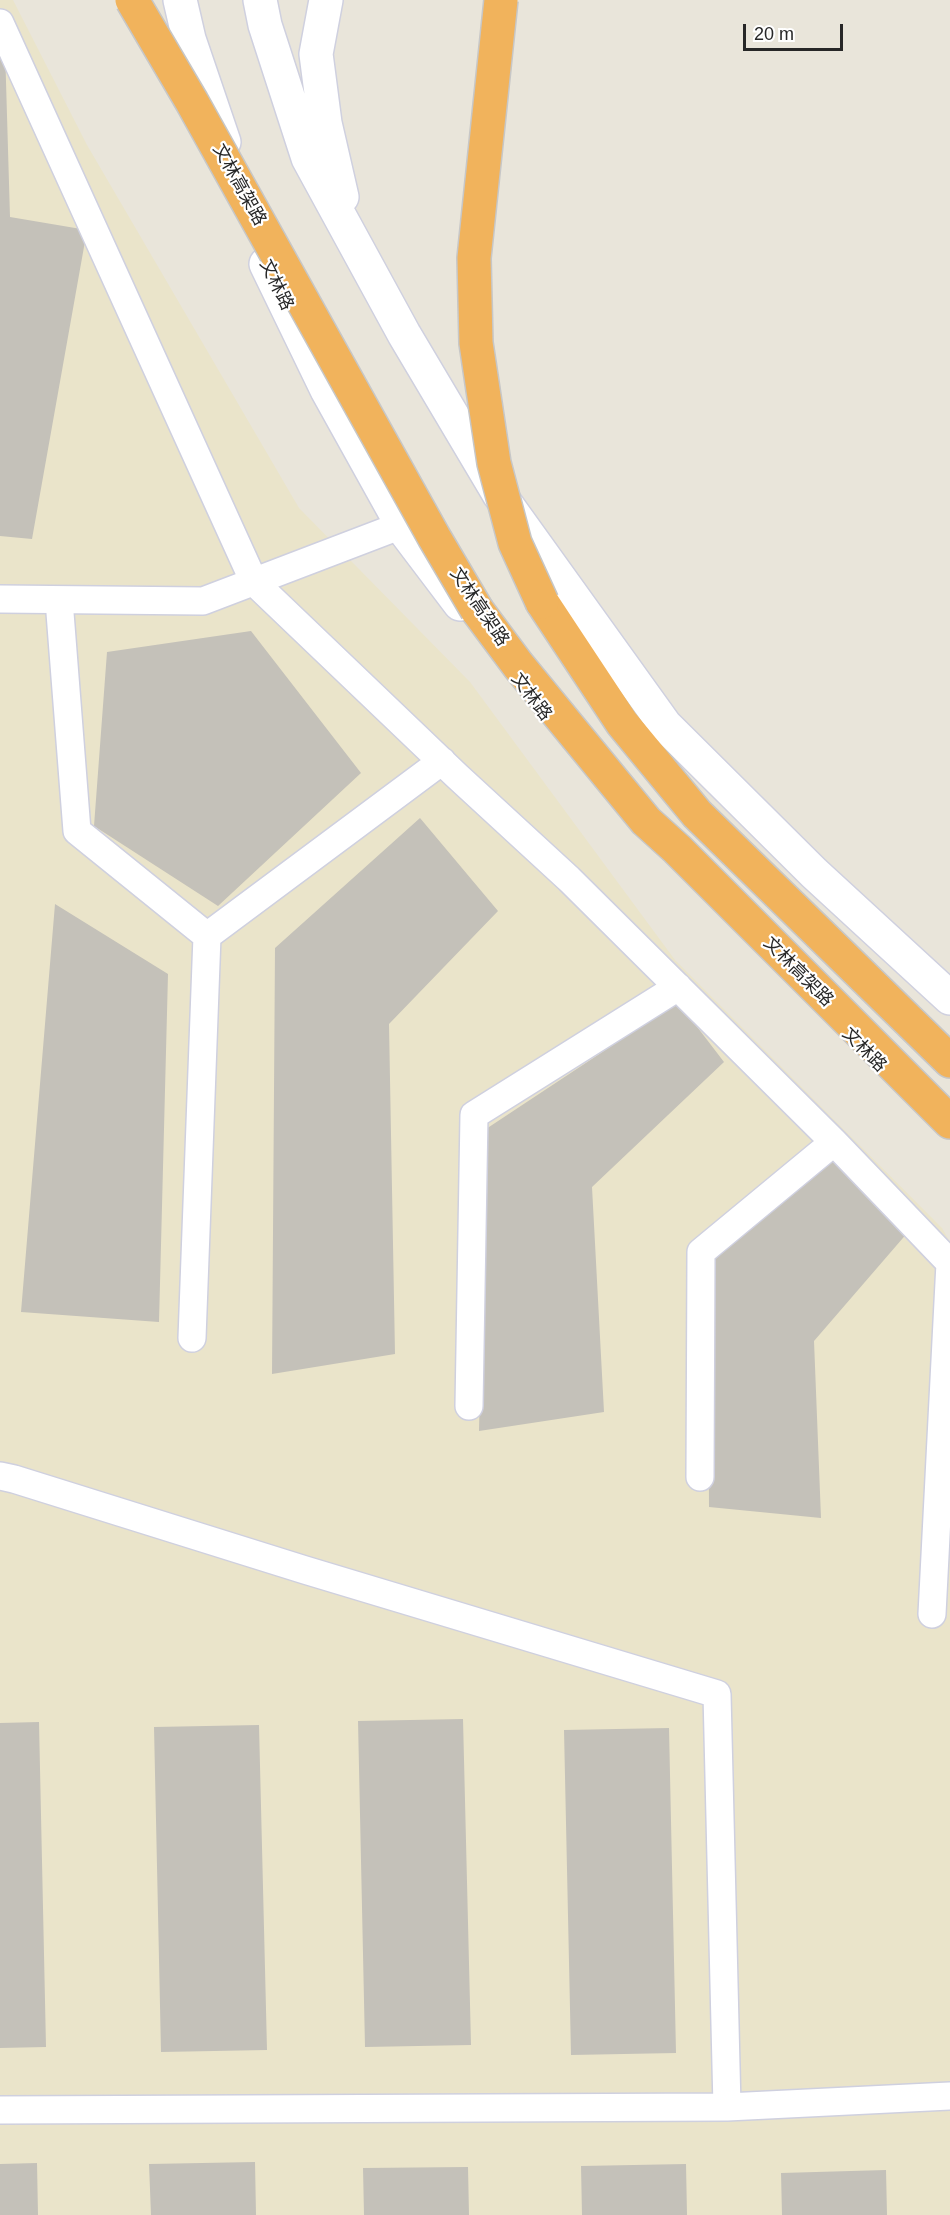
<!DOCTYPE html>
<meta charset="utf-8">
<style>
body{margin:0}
#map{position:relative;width:950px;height:2215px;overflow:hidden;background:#e9e5da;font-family:Arial,sans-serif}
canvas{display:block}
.scale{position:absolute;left:743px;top:24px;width:100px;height:27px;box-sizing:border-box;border:3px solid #272727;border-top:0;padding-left:8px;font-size:18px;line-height:21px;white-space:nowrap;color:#272727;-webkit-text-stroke:4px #fff;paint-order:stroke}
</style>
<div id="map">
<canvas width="950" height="2215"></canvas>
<div class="scale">20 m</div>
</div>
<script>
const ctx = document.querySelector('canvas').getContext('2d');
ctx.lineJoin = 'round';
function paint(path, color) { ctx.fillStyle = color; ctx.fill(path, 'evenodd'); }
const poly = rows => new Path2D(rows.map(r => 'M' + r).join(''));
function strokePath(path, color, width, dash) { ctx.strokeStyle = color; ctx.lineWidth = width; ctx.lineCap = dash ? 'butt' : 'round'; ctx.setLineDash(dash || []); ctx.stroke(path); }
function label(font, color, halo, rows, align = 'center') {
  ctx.font = font + ' Arial,"Noto Sans SC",sans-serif'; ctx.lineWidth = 4.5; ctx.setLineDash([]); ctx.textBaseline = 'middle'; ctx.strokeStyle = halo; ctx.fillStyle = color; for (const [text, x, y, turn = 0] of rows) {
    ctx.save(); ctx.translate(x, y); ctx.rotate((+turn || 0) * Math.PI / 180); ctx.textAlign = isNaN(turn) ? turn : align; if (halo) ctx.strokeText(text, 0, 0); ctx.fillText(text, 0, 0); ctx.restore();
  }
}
const education = poly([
 [0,0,13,0,87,145,299,508,470,682,675,960,942,1228,950,1242,950,2215,0,2215]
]);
const building = poly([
 [0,13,4,14,10,217,87,230,32,539,0,536],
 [251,631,361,773,218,906,94,826,107,652],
 [420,818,498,911,389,1024,395,1354,272,1374,275,948],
 [55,904,168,974,159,1322,21,1312],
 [678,1002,724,1062,592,1187,604,1412,479,1431,486,1129],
 [827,1147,915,1224,814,1341,821,1518,709,1507,708,1262],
 [463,1719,471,2045,365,2047,358,1721],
 [39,1722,46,2047,0,2048,0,1723],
 [259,1725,267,2050,161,2052,154,1727],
 [669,1728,676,2053,571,2055,564,1730],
 [255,2162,256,2215,151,2215,149,2164],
 [37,2163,38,2215,0,2215,0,2164],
 [686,2164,687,2215,582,2215,581,2166],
 [468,2167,469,2215,364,2215,363,2168],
 [886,2170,887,2215,782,2215,781,2173]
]);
const street = poly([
 [0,23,254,582,457,776,569,879,834,1142,950,1263,932,1614],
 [0,599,203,601,402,525],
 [59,600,77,831,207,936],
 [192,1338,207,936,442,761],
 [469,1406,474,1115,678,987],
 [0,1476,14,1479,305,1570,717,1694,727,2107],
 [700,1477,701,1252,834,1142],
 [0,2110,727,2107,950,2096]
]);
const secondary = poly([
 [180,0,189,39,224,142],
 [260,0,265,25,308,158,404,334,499,494,665,725,814,873,950,998],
 [326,0,316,54,325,123,342,197],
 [266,264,327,390,407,534,460,604]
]);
const highway = poly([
 [542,602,622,723,697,814,950,1061],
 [477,610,518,665,646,821,677,849,950,1122]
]);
const highwayBridge = poly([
 [132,0,192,102,434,537,477,610],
 [501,0,474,258,476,343,494,463,515,543,542,602]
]);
const streetNames = [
 ["文林高架路",239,185,61],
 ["文林路",276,285,64],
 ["文林高架路",479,607,56],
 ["文林路",531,697,53],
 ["文林高架路",798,972,45],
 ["文林路",864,1050,45]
];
paint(education, '#eae4ca');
paint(building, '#c4c1b9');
strokePath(street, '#cfd0df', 30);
strokePath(secondary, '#cfd0df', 36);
strokePath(highway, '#c7c7c7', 36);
strokePath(street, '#fff', 27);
strokePath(secondary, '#fff', 33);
strokePath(highway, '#f1b35c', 33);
strokePath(highwayBridge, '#c7c7c7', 36, []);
strokePath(highwayBridge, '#f1b35c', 33);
label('18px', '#272727', '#fff', streetNames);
</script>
